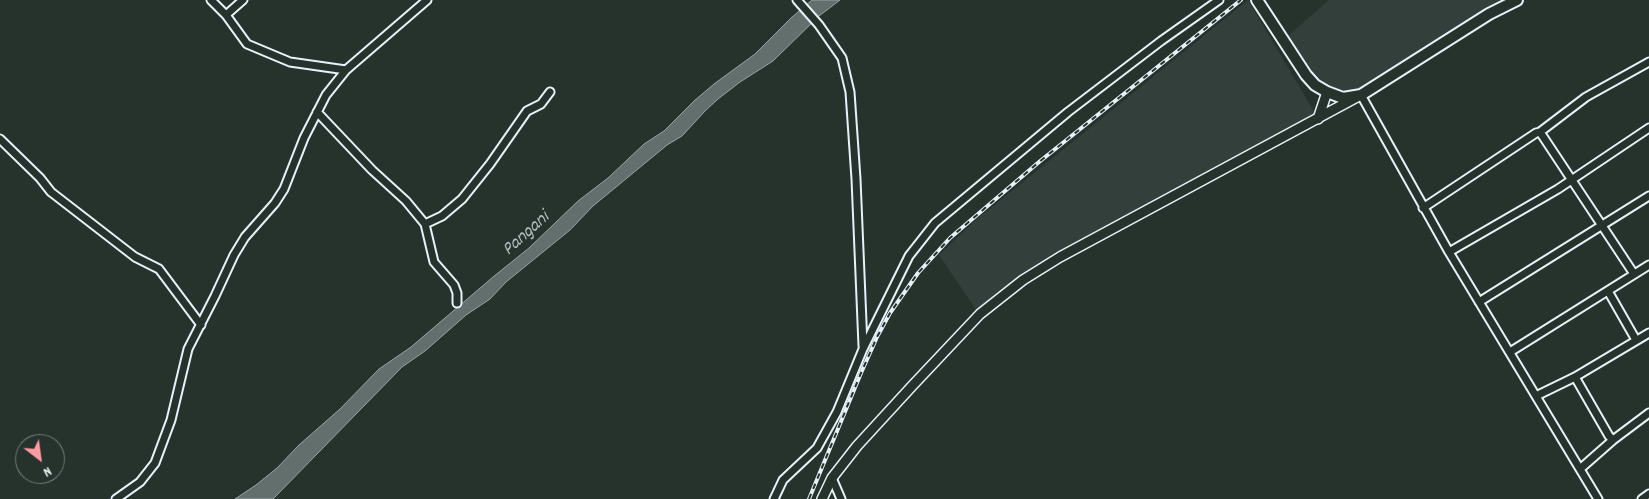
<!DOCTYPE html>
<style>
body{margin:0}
#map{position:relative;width:1649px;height:499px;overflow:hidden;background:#26332d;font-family:Dekko,sans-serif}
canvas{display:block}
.north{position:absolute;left:15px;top:434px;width:50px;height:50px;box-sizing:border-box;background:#26332d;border:1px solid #747f7e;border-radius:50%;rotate:150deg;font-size:14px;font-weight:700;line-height:20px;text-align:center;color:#e8f1f8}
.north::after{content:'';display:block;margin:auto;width:18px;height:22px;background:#ff9aa2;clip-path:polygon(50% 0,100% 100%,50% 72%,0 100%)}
</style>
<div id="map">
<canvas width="1649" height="499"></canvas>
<div class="north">N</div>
</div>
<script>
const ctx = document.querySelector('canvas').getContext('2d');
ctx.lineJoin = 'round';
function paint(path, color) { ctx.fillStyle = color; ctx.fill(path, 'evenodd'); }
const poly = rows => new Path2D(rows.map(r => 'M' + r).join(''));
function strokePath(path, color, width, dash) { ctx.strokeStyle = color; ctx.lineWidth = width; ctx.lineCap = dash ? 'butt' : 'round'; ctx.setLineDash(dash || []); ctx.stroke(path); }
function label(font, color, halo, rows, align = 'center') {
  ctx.font = font + ' Dekko,sans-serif'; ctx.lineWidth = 4; ctx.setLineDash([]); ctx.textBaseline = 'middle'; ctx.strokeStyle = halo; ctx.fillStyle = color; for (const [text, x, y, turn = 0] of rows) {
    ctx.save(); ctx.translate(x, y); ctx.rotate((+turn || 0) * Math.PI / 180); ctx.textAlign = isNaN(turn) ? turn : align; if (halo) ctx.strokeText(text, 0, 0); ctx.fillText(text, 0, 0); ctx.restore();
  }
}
const built = poly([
 [1248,0,1316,115,1057,253,1021,276,977,311,939,255,976,220],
 [1329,0,1503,0,1486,9,1358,89,1344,91,1330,86,1319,80,1311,71,1288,36]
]);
const water = poly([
 [812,0,840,0,819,16,773,61,740,82,718,99,705,111,682,136,667,145,593,206,570,230,506,282,490,299,466,315,425,351,402,367,273,499,235,499,256,485,277,468,299,445,340,409,379,369,411,347,493,277,529,248,578,201,608,178,644,144,664,131,694,101,714,84,755,54,791,18,812,0]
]);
const minor = poly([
 [211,0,226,15,247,44,290,62,346,70],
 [797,0,819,25,842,58,850,92,856,179,863,346],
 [226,15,243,0],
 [1361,95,1449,252,1598,499],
 [317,112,372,170,406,201,425,224,434,262,454,285,457,293,457,303],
 [1540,132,1634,274],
 [0,139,40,178,51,192,135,257,159,269,201,325],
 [1423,208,1536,133,1540,132,1586,97,1649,62],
 [425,224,442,216,462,199,490,164,527,111,541,104,550,92],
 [1449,252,1558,189,1649,128],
 [1608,291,1636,340],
 [1479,302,1649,196],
 [1510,352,1649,265],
 [1575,377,1609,436,1613,440],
 [1536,396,1575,377,1649,333],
 [1580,469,1613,440,1649,413],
 [832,478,841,499],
 [116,499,140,482,155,463,171,420,188,349,215,296,234,255,245,237,275,203,284,189,304,138,326,95,346,70,427,0],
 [774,499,783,480,817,448,837,412,863,349,909,256,935,223,1068,112,1161,41,1219,0],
 [1642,499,1649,494]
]);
const major = poly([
 [1318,119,1327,92],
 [822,499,832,478,857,446,913,385,980,314,1023,280,1060,257,1357,97]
]);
const highway = poly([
 [1257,0,1306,75,1315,85,1327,92,1343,98,1361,95,1489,14,1517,0]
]);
const rail = poly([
 [809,499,861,373,877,337,890,313,918,273,950,238,1039,162,1241,0]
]);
const waterNames = [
 ["Pangani",527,235,-42]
];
paint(built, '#333f3a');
paint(water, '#636f6d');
strokePath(water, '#98a3a5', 1);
strokePath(minor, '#e8f1f8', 11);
strokePath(major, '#e8f1f8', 12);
strokePath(highway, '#e8f1f8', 14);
strokePath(minor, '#26332d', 7);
strokePath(major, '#26332d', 9);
strokePath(highway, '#26332d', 10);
strokePath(rail, '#e8f1f8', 4);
strokePath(rail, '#26332d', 2, [5.5]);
label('italic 19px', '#b3bdc0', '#26332d', waterNames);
</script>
